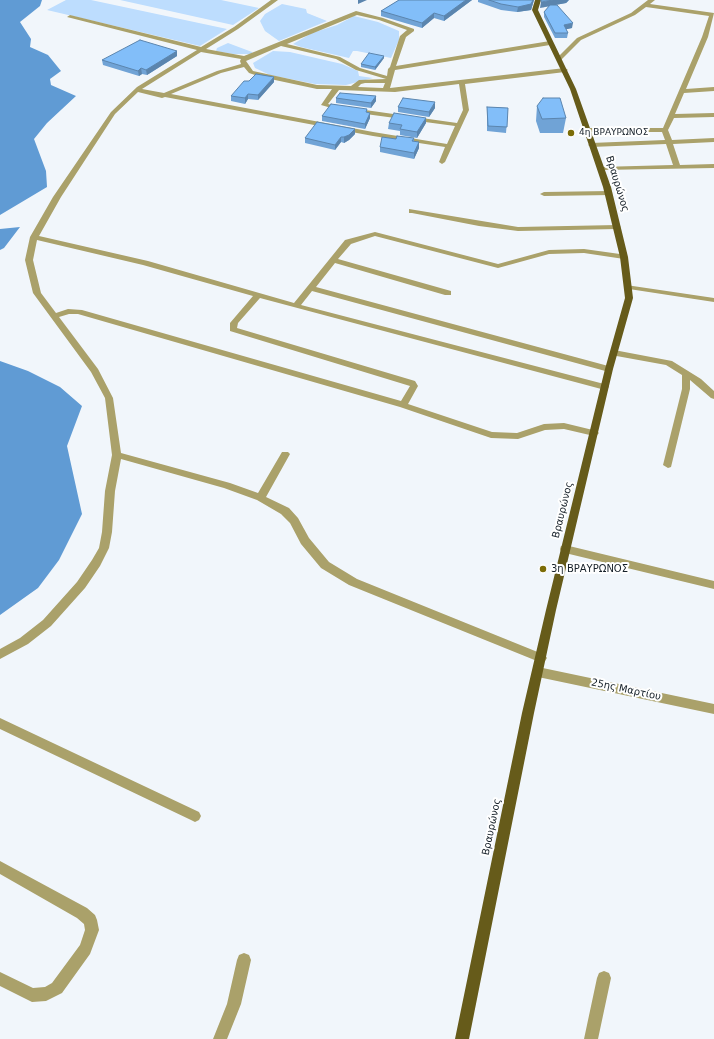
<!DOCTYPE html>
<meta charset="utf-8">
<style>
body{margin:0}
canvas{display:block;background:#f1f6fb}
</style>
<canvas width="714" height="1039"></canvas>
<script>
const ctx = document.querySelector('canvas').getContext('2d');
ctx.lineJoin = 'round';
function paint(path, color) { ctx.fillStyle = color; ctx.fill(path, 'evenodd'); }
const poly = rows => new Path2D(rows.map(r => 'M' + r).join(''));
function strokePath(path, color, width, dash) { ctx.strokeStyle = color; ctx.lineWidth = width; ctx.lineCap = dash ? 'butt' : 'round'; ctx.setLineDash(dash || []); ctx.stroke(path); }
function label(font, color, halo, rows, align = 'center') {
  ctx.font = font + ' "DejaVu Sans",sans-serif'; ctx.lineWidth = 4; ctx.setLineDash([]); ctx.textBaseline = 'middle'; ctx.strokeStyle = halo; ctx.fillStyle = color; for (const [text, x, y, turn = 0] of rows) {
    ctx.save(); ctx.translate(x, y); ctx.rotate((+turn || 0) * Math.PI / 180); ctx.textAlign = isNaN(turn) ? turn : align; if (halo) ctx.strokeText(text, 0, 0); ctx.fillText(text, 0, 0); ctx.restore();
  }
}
const green = poly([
 [66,0,91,0,227,29,200,46,47,10],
 [120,0,221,0,259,8,233,25],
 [282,4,306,9,307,13,327,21,279,41,265,31,260,21,265,14],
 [354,16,378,22,399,31,399,40,391,58,357,51,353,51,349,58,301,47,293,44,312,33,337,25],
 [228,43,252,52,253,54,233,54,216,51,217,48],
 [273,51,290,52,342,64,358,71,359,76,373,78,346,85,315,84,270,75,255,68,253,63]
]);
const water = poly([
 [0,0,42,0,40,6,20,22,31,39,30,47,48,55,61,71,50,79,51,85,76,96,47,123,34,139,46,171,47,187,0,215],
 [20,227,4,248,0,250,0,229],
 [0,361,28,371,60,387,82,406,67,446,82,514,59,560,38,588,0,615]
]);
const minor = poly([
 [271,0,278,0,238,29,206,49,244,56,356,11,383,18,414,29,414,31,406,37,396,66,550,41,553,43,550,45,395,70,390,88,565,68,568,70,565,72,465,84,469,110,445,162,442,164,439,162,445,147,373,136,165,97,162,98,138,92,115,114,61,197,39,236,148,261,294,303,345,240,375,232,498,264,549,250,584,249,627,255,627,259,624,259,584,253,549,254,498,268,375,236,351,244,338,259,451,291,451,295,445,295,335,263,316,287,612,367,613,369,609,372,312,291,301,305,608,385,609,387,605,390,260,298,238,323,237,328,415,381,418,386,408,404,492,432,517,433,544,424,564,423,597,431,599,433,597,435,594,436,564,429,545,430,518,439,491,438,400,407,78,314,69,314,59,317,98,369,113,398,121,453,230,483,258,493,282,452,288,452,290,454,266,497,289,508,298,518,309,538,329,562,357,579,545,655,547,658,545,661,541,663,537,661,349,585,321,568,301,544,290,523,281,514,257,500,224,488,121,459,115,491,112,532,109,548,100,566,85,588,51,626,28,644,0,659,0,649,20,638,43,620,77,582,92,560,99,548,102,532,105,491,112,455,105,398,91,372,33,293,25,260,30,237,53,197,111,112,137,87,197,50,67,17,70,15,201,47,234,27,271,0],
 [357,15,379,20,407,30,400,36,390,67,388,69,387,76,360,68,340,57,287,44,357,15],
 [281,46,336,59,356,70,386,79,359,80,351,86,317,85,253,71,246,61,281,46],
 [201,52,241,59,240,61,241,64,217,71,164,93,142,89,201,52],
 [244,67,249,73,261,77,317,89,332,89,321,105,342,111,344,110,344,108,328,104,339,90,395,92,459,84,463,110,457,123,358,109,355,111,358,113,455,126,447,144,373,132,171,94,221,73,244,67],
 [365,83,385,83,383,88,358,87,361,84,365,83],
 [37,240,143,265,253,296,230,323,230,331,410,386,401,401,82,310,68,309,56,313,41,293,33,260,37,240],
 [648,0,655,0,650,4,714,13,708,37,686,89,714,87,714,91,684,93,675,114,714,113,714,117,674,118,668,130,672,140,714,138,714,142,673,144,680,165,714,164,714,168,601,170,597,168,599,167,673,165,666,144,591,147,588,145,591,143,665,140,662,132,587,132,584,130,587,128,663,128,702,37,709,16,646,7,635,15,581,40,561,60,556,59,577,38,631,13,648,0],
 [609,191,612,191,612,195,544,196,540,194,544,192,609,191],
 [409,209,518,227,617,225,621,227,617,229,518,231,479,226,412,213,409,213,409,209],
 [626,285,714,298,714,302,629,289,626,289,626,285],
 [614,350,672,361,701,379,714,391,714,399,711,398,690,380,690,389,671,467,668,468,663,465,682,389,682,375,666,365,611,355,610,353,614,350],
 [565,545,714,581,714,589,561,552,560,549,561,546,565,545],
 [538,667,714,704,714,714,538,677,534,675,532,672,534,669,538,667],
 [0,718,199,812,201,816,199,820,195,822,191,820,0,729,0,718],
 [0,861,87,908,95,915,97,920,99,930,90,954,62,993,46,1001,32,1002,0,986,0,972,33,988,45,987,52,983,80,945,85,930,84,924,77,918,0,874,0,861],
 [244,953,249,955,251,960,241,1004,227,1039,213,1039,227,1004,237,960,239,955,244,953],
 [604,971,609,973,611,978,598,1039,584,1039,597,978,599,973,604,971]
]);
const major = poly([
 [535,0,541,0,538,10,576,89,611,187,628,257,633,298,613,369,556,610,534,713,469,1039,455,1039,522,713,546,610,605,369,625,298,620,257,603,187,570,89,532,10,535,0]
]);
const wall = poly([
 [399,0,472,0,444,21,434,18,422,28,381,16,381,11],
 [478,0,534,0,531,10,517,12,501,10,478,2],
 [569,0,566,3,554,5,572,28,566,29,568,33,567,38,555,38,544,17,544,12,549,6,540,8],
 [177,51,177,56,147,75,142,74,139,76,103,65,102,60],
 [384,58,375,70,361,67,361,64],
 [249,81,274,82,258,100,248,99,245,104,231,101,231,96],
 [376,96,376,101,371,108,336,103,336,98],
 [537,106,566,118,563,133,540,133,536,121],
 [398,107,435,108,429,117,398,112],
 [487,107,508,108,506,133,487,131],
 [367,109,367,112,370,113,370,118,365,129,322,121,322,116],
 [426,118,426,123,417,138,400,135,400,131,388,129,389,123],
 [355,134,349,140,344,143,341,142,335,150,305,143,305,138],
 [414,138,414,142,419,142,419,148,414,159,380,152,380,147]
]);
const shadedWall = poly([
 [358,0,367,0,358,4],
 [466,0,472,0,444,21,444,16],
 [533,0,534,0,531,10,517,12,518,7],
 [553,0,569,0,566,3,540,8,541,2],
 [434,13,434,18,422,28,422,23],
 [573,23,572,28,563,30,564,25],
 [177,51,177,56,147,75,146,70],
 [384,56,384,58,375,70,375,67],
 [141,68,142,74,139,76,138,71],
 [274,77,274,82,258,100,258,95],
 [248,94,248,99,245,104,245,98],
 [376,96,376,101,371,108,371,103],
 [435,102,435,108,429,117,429,112],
 [370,113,370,118,365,129,365,124],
 [426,118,426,123,417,138,417,132],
 [355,129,355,134,349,140,344,143,344,137],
 [341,137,341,142,335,150,335,145],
 [419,142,419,148,414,159,414,153]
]);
const building = poly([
 [399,0,466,0,444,16,434,13,422,23,381,11,399,0],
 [489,0,533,0,531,4,518,7,501,4,489,0],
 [541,0,553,0,541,2,541,0],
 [550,5,557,5,573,23,564,25,568,33,555,33,544,12,550,5],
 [140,40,177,51,146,70,141,68,138,71,102,60,140,40],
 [369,53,384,56,375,67,361,64,369,53],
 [256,74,274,77,258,95,248,94,245,98,231,96,244,81,249,81,256,74],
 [340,93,376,96,371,103,336,98,340,93],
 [403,98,435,102,429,112,398,107,403,98],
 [543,98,560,98,566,118,542,119,537,106,543,98],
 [331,104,367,109,366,112,370,113,365,124,322,116,331,104],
 [487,107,508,108,507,127,488,126,487,107],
 [394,113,426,118,417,132,400,129,402,125,389,123,394,113],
 [317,122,355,129,349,135,344,137,341,137,335,145,305,138,317,122],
 [397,136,414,138,412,141,419,142,414,153,380,147,382,137,396,139,397,136]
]);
const markers = [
 [571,133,4,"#7b6c07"],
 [543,569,4,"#7b6c07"]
];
const farPoinames = [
 ["4η ΒΡΑΥΡΩΝΟΣ",579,133]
];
const streetNames = [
 ["Βραυρώνος",617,184,73],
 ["Βραυρώνος",563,510,-76],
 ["25ης Μαρτίου",626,690,12],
 ["Βραυρώνος",492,827,-78]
];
const poiNames = [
 ["3η ΒΡΑΥΡΩΝΟΣ",551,569]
];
paint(green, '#bdddfe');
paint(water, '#609bd4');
paint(minor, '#aaa16a');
paint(major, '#665b1a');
paint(wall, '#70a3d6');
paint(shadedWall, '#5b85ae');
paint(building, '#82bef9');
strokePath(building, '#5b85ae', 1);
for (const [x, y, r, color] of markers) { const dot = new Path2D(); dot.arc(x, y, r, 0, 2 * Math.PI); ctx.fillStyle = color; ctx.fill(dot); strokePath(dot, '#fff', 1.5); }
label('9px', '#162029', '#fff', farPoinames, 'left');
label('10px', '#162029', '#fff', streetNames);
label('10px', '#162029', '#fff', poiNames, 'left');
</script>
